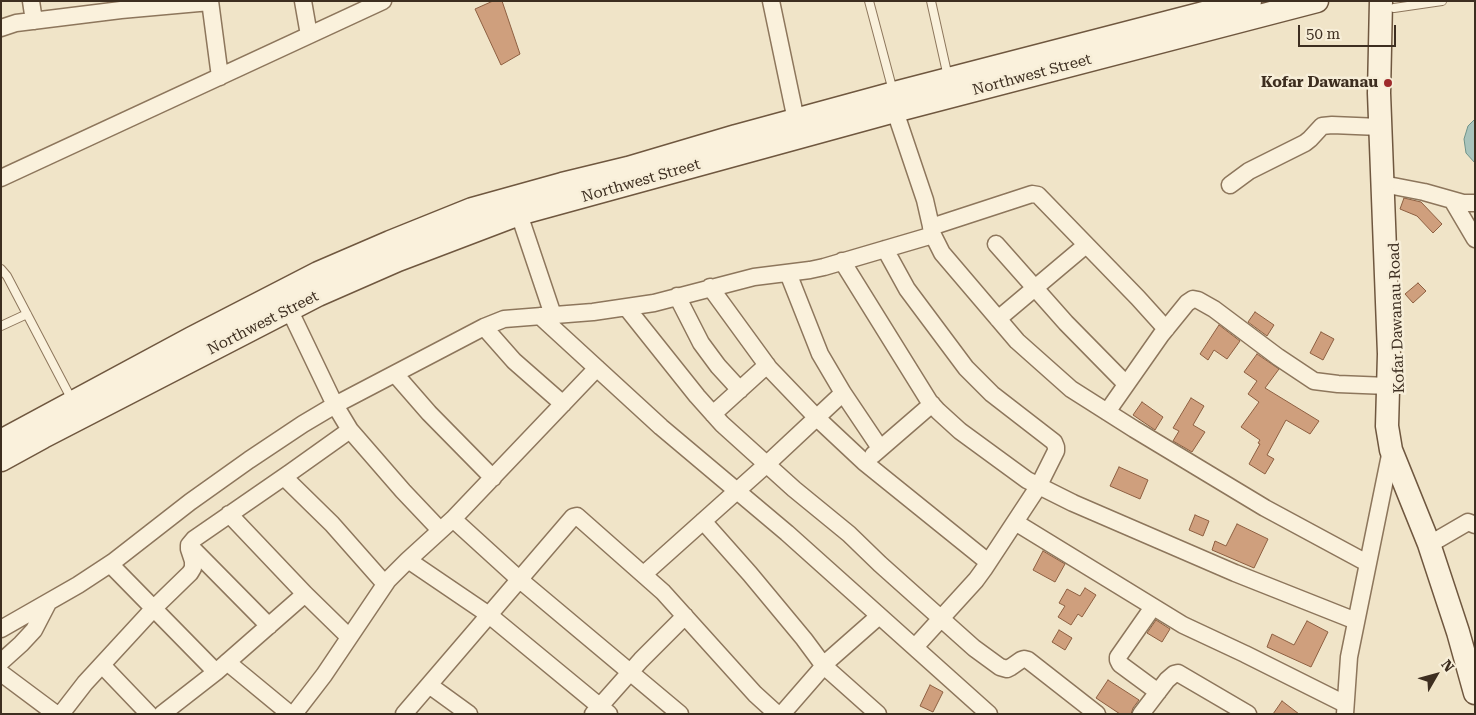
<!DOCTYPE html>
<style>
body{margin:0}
#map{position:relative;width:1476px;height:715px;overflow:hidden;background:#f0e4c8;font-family:"Roboto Serif",serif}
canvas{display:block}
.frame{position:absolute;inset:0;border:2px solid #3d2e20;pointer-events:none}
.north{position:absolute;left:1411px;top:650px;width:50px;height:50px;-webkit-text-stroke:4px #f7eed8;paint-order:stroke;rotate:52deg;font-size:14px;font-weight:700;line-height:20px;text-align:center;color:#3d2e20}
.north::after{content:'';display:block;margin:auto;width:18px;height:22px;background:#3d2e20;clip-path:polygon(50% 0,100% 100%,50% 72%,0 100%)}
.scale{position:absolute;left:1298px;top:25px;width:98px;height:22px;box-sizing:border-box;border:2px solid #3d2e20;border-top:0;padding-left:6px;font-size:15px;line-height:18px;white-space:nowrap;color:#3d2e20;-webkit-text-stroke:4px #f7eed8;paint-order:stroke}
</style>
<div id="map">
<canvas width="1476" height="715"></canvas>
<div class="frame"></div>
<div class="north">N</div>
<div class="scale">50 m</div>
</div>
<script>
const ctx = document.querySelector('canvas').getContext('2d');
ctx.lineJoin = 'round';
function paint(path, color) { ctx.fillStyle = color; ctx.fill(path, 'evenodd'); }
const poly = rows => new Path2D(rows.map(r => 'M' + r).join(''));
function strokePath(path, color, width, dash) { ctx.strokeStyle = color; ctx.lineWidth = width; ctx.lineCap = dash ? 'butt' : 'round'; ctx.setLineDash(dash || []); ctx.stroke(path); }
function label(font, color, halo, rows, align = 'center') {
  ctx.font = font + ' "Roboto Serif",serif'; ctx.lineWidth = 5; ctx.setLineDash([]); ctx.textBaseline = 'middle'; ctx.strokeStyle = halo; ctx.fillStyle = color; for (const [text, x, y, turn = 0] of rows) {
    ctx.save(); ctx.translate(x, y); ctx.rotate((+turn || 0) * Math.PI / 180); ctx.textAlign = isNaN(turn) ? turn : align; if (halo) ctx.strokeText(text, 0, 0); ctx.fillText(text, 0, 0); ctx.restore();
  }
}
const water = poly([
 [1475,119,1475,163,1466,153,1464,139,1468,126,1475,119]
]);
const building = poly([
 [493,1,502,1,520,54,501,65,475,9,493,1],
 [1404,198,1421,202,1442,224,1433,233,1417,216,1400,209,1404,198],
 [1418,283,1426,291,1413,303,1405,294,1418,283],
 [1255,312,1274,325,1267,336,1248,322,1255,312],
 [1219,325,1240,341,1227,359,1214,350,1208,360,1200,354,1219,325],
 [1321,332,1334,339,1323,360,1310,353,1321,332],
 [1257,354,1279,369,1265,388,1319,421,1310,434,1286,420,1267,455,1274,459,1265,474,1249,464,1260,444,1258,443,1260,440,1241,427,1259,402,1248,394,1257,381,1244,372,1257,354],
 [1191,398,1204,406,1193,425,1205,432,1192,452,1173,441,1179,431,1173,428,1191,398],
 [1142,402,1163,417,1155,430,1133,415,1142,402],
 [1119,467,1148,480,1140,499,1110,486,1119,467],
 [1195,515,1209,521,1203,536,1189,530,1195,515],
 [1237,524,1268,539,1254,568,1212,550,1215,541,1226,546,1237,524],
 [1043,551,1065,564,1055,582,1033,570,1043,551],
 [1085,588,1096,595,1082,617,1078,614,1071,625,1058,617,1065,606,1059,603,1067,589,1080,596,1085,588],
 [1156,620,1170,629,1162,642,1147,633,1156,620],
 [1307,621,1328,632,1311,667,1267,647,1272,634,1294,645,1307,621],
 [1059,630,1072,638,1065,650,1052,642,1059,630],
 [1108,680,1139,700,1133,708,1131,714,1120,714,1096,698,1108,680],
 [930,685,943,692,933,712,920,706,930,685],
 [1282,701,1299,714,1273,714,1282,701]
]);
const lane = poly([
 [869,1,893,91],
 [931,1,948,77],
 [1394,8,1442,1],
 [1,269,7,276,72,400],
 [1,326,27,314]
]);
const street = poly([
 [31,1,34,21],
 [210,1,220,77],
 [303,1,309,35],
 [771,1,796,120],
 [1,28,16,23,121,10,210,2],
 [895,111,925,200,933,235,942,253,1017,341,1071,389,1134,429,1265,508,1367,563],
 [1,178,383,1],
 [1230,185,1249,171,1305,143,1310,139,1322,126,1332,125,1380,127],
 [1393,186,1424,192,1463,203,1475,203],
 [1452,200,1475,239],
 [519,214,553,315],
 [931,227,1032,194,1038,195,1138,298,1166,329],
 [996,244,1066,323,1126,384],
 [885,249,907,289,966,368,992,394,1054,442,1056,447,1056,451,1038,487,984,569,976,580,915,647],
 [842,261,929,401,938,411,960,431,1027,480,1073,503,1235,573,1356,621],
 [788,273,820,354,843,393,880,448],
 [710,287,769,368,817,418,864,462,988,562],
 [677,296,701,343,718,366,740,390],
 [626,307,697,396,722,424,794,489,849,534,880,564,974,648,1000,667,1007,669,1011,667,1021,660,1024,659,1028,660,1097,714],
 [289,309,335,405,350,430,403,491,440,530],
 [540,316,661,427,787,533,989,714],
 [998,319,1086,245],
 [484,327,514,361,563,404],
 [395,374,429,413,493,478],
 [1107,412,1161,335,1187,303,1193,299,1198,300,1214,309,1278,357,1314,381,1338,384,1388,386],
 [713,414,767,365],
 [873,455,932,404],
 [284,477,332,524,385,584],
 [229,514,305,594,349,637],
 [453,519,520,580,680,714],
 [703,521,750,574,804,639,824,666,878,714],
 [1015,522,1183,625,1245,654,1345,704],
 [1437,540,1468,522,1475,525],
 [189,545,269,626],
 [408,560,489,615,609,714],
 [110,564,216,672],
 [644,574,767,464,843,393],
 [1153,607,1118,657,1118,660,1120,664,1158,692],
 [1,629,78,585,113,562,190,502,249,460,303,424,335,405,484,327,504,319,593,312,654,303,754,277,810,270,824,267,933,235],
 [1,662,21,644,34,630,48,603],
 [227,662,290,714],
 [102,665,149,714],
 [1,673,56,714],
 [429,685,469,714],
 [61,714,85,683,155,607,190,573,193,568,193,561,189,549,189,545,194,539,291,472,350,430],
 [162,714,216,672,305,594],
 [294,714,324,675,388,580,408,560,453,519,597,368],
 [404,714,573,517,577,516,663,592,755,694,777,714],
 [593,714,641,660,685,616],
 [782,714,829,660,879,616],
 [1141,714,1167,680,1174,674,1178,673,1248,714],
 [1345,714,1349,657,1391,450]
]);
const secondary = poly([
 [1381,1,1379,93,1389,354,1387,426,1391,450,1429,544,1458,632,1475,693],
 [1,441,192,338,318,273,390,242,472,209,562,184,628,168,736,136,894,93,1250,1],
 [1,460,43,437,318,295,398,260,519,214,895,111,1317,1]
]);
const markers = [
 [1388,83,5,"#9e2a2b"]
];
const streetNames = [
 ["Northwest Street",1032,75,-15],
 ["Northwest Street",641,181,-16],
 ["Kofar Dawanau Road",1397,318,-92],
 ["Northwest Street",263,323,-27]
];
const poiNames = [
 ["Kofar Dawanau",1378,83]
];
paint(water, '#a9c4bc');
strokePath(water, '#6f938a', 1);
paint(building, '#cf9f7d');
strokePath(building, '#8d5f41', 1);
strokePath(lane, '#8d765c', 10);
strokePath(street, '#8d765c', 19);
strokePath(secondary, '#6f573f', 25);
strokePath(lane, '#faf1dc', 8);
strokePath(street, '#faf1dc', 16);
strokePath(secondary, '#faf1dc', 22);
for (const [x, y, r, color] of markers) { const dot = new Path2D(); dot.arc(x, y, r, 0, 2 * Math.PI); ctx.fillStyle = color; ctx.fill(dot); strokePath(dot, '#f7eed8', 2); }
label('15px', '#3d2e20', '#f7eed8', streetNames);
label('bold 15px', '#3d2e20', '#f7eed8', poiNames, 'right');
</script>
